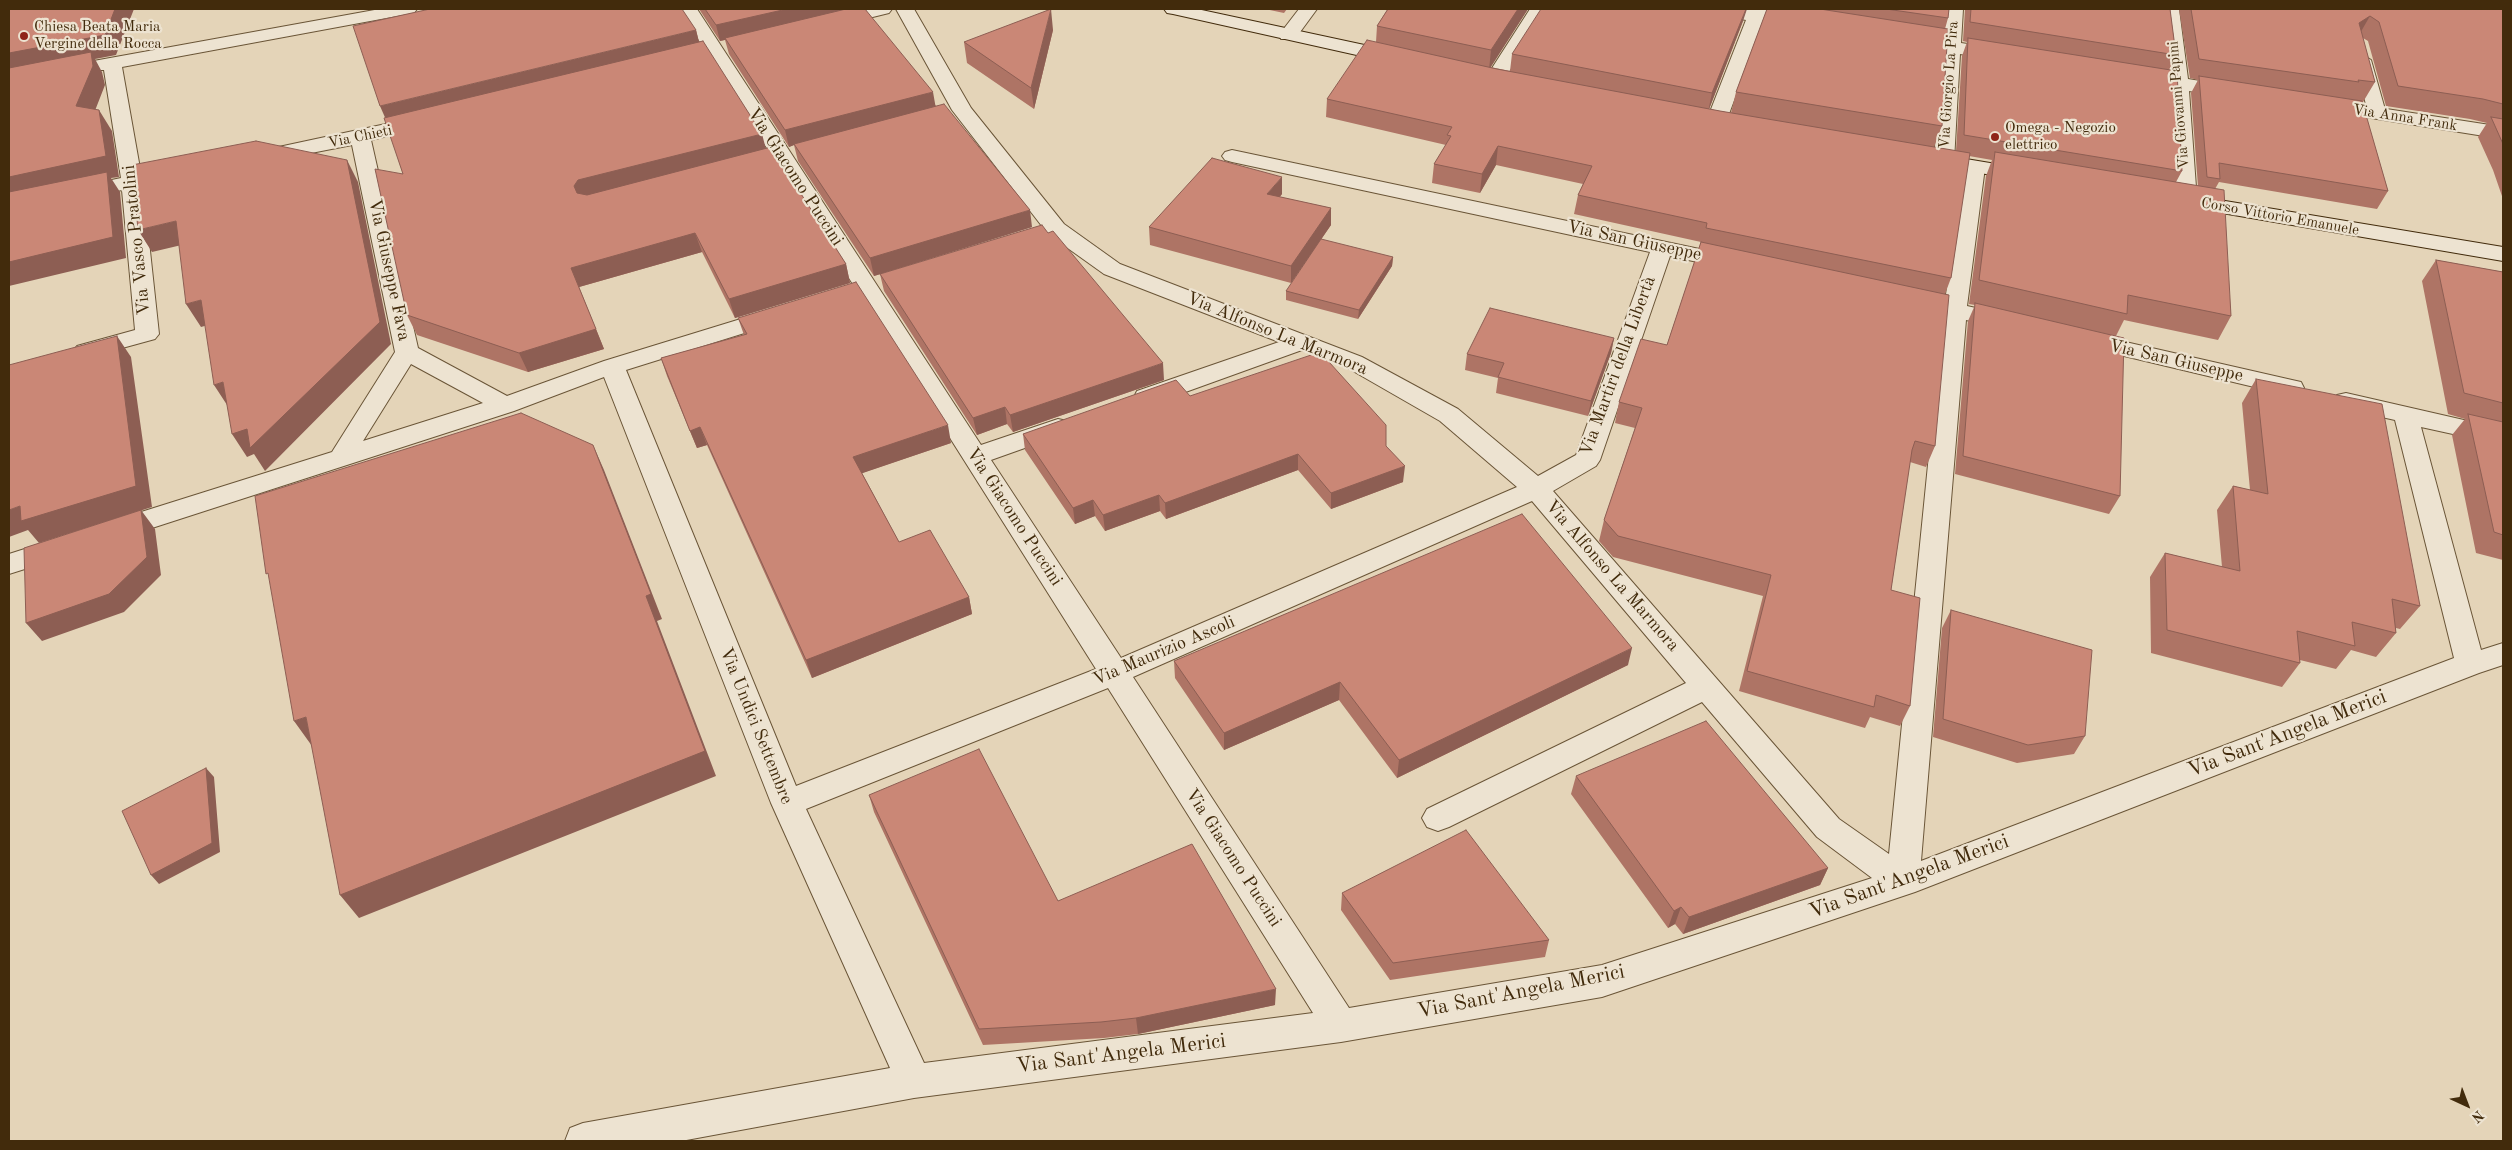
<!DOCTYPE html>
<meta charset="utf-8">
<style>
body{margin:0}
#map{position:relative;width:2512px;height:1150px;overflow:hidden;background:#e4d4b8;font-family:"Old Standard TT",serif}
canvas{display:block}
.frame{position:absolute;inset:0;border:10px solid #422b0c;pointer-events:none}
.north{position:absolute;left:2442px;top:1080px;width:50px;height:50px;-webkit-text-stroke:4px #ede3d1;paint-order:stroke;rotate:137deg;font-size:14px;font-weight:700;line-height:20px;text-align:center;color:#422b0c}
.north::after{content:'';display:block;margin:auto;width:18px;height:22px;background:#422b0c;clip-path:polygon(50% 0,100% 100%,50% 72%,0 100%)}
</style>
<div id="map">
<canvas width="2512" height="1150"></canvas>
<div class="frame"></div>
<div class="north">N</div>
</div>
<script>
const ctx = document.querySelector('canvas').getContext('2d');
ctx.lineJoin = 'round';
const poly = rows => new Path2D(rows.map(r => 'M' + r).join(''));
function strokePath(path, color, width, dash) { ctx.strokeStyle = color; ctx.lineWidth = width; ctx.lineCap = dash ? 'butt' : 'round'; ctx.setLineDash(dash || []); ctx.stroke(path); }
function paint(path, color) { ctx.fillStyle = color; ctx.fill(path, 'evenodd'); }
function label(font, color, halo, rows, align = 'center') {
  ctx.font = font + ' "Old Standard TT",serif'; ctx.lineWidth = 4.5; ctx.setLineDash([]); ctx.textBaseline = 'middle'; ctx.strokeStyle = halo; ctx.fillStyle = color; for (const [text, x, y, turn = 0] of rows) {
    ctx.save(); ctx.translate(x, y); ctx.rotate((+turn || 0) * Math.PI / 180); ctx.textAlign = isNaN(turn) ? turn : align; if (halo) ctx.strokeText(text, 0, 0); ctx.fillText(text, 0, 0); ctx.restore();
  }
}
const service = poly([
 [2363,55,2371,60,2386,113,2383,117,2377,118,2371,117,2368,113,2355,60,2363,55]
]);
const minor = poly([
 [380,9,417,9,414,13,408,14,122,67,141,174,169,168,176,170,179,174,176,178,143,186,159,334,155,339,93,356,85,358,77,356,73,351,77,346,135,330,122,190,9,214,9,202,121,178,104,70,88,70,86,66,88,62,380,9],
 [679,9,697,9,981,445,1058,419,1067,421,1071,427,1067,433,991,460,1121,658,1517,487,1440,421,1346,367,1302,350,1155,403,1146,405,1137,403,1134,397,1137,391,1279,342,1104,274,1048,234,952,110,896,9,914,9,971,108,1064,224,1120,264,1362,357,1458,409,1538,476,1576,455,1650,252,1232,162,1225,160,1222,156,1225,152,1232,150,1742,258,1745,263,1742,268,1734,270,1670,256,1600,460,1596,466,1553,491,1839,819,1889,854,1943,315,1905,306,1902,301,1905,296,1913,294,1945,301,1965,167,1968,163,1975,161,1982,163,1985,167,1967,306,2016,317,2020,322,2016,327,2008,329,1966,320,1921,861,2454,658,2395,420,2337,407,2334,401,2337,395,2346,393,2503,429,2503,445,2421,427,2481,650,2503,643,2503,665,2479,673,1915,892,1602,997,1341,1042,914,1098,681,1141,565,1141,570,1128,583,1123,890,1068,771,803,604,377,514,411,121,538,112,541,103,538,99,531,103,524,332,452,395,352,352,145,260,163,253,161,250,157,253,153,260,151,423,116,430,118,433,122,430,126,371,140,418,348,507,396,604,361,770,310,778,308,786,310,790,315,786,320,626,370,796,786,1096,669,679,9],
 [411,364,483,403,363,441,411,364],
 [1532,501,1686,683,1427,809,1422,818,1427,827,1438,831,1449,827,1702,702,1817,837,1872,878,1602,965,1349,1008,1133,677,1532,501],
 [1108,688,1313,1013,924,1063,806,809,1108,688],
 [863,9,892,9,889,13,832,27,826,26,823,22,826,18,863,9],
 [1299,9,1317,9,1295,39,1281,39,1279,35,1299,9],
 [1530,9,1548,9,1502,83,1488,83,1485,79,1530,9],
 [1705,9,1768,9,1767,12,1807,19,1810,23,1807,27,1801,28,1763,22,1726,122,1723,126,1716,128,1709,126,1706,122,1746,20,1708,13,1705,9],
 [1945,9,1963,9,1961,43,2001,49,2008,51,2010,55,2008,59,2001,61,1960,54,1954,161,1951,165,1944,167,1937,165,1934,161,1942,51,1903,45,1901,41,1903,37,1910,35,1943,40,1945,9],
 [2161,9,2179,9,2188,79,2231,86,2238,88,2241,92,2238,96,2231,98,2189,91,2197,201,2194,206,2186,207,2178,206,2175,201,2170,88,2135,82,2132,78,2135,74,2142,72,2169,76,2161,9],
 [2328,100,2503,127,2503,139,2321,110,2318,106,2321,102,2328,100],
 [2086,333,2292,380,2301,382,2304,388,2301,394,2292,396,2078,345,2074,340,2078,335,2086,333],
 [59,538,69,541,73,548,69,555,9,574,9,554,59,538]
]);
const secondary = poly([
 [1164,9,1197,9,1397,52,1404,54,1406,58,1404,62,1397,64,1173,14,1167,13,1164,9],
 [1930,153,2026,169,2033,171,2036,175,2033,179,2026,181,1923,163,1920,159,1923,155,1930,153],
 [2189,195,2503,247,2503,261,2181,206,2178,201,2181,196,2189,195]
]);
const wall = poly([
 [699,9,865,9,936,106,1032,227,874,276,798,161,794,145,789,147,729,54,725,40,720,41],
 [1265,9,1287,9,1284,13],
 [1387,9,1528,9,1490,67,1510,71,1512,54,1743,21,1709,109,1731,113,1736,92,1767,9,1949,9,1948,18,1945,29,1942,126,1934,147,1956,151,1962,56,1967,42,1963,41,1965,9,2170,9,2176,55,2169,70,2182,171,2176,182,2198,186,2191,93,2198,80,2190,78,2179,9,2503,9,2503,199,2493,170,2478,137,2487,123,2470,119,2386,106,2368,41,2363,38,2375,82,2363,102,2362,102,2388,191,2377,209,2219,182,2215,189,2231,316,2218,340,2124,320,2116,336,2120,496,2109,514,1955,474,1968,321,1975,305,1969,304,1986,176,1992,160,1969,156,1951,278,1945,294,1935,446,1926,467,1910,462,1891,590,1910,706,1900,726,1870,717,1865,728,1739,691,1763,596,1613,557,1599,541,1604,520,1635,428,1615,423,1619,402,1667,345,1701,242,1574,214,1578,195,1583,184,1496,165,1480,193,1432,183,1434,164,1446,145,1326,117,1327,99,1376,42,1377,26,1387,10],
 [696,30,699,42,766,149,846,264,850,283,735,318,702,252,579,287,604,349,528,372,417,335,407,315,403,174,385,118],
 [1053,30,1034,109,967,63,964,42],
 [1282,194,1280,197,1331,208,1331,225,1291,283,1150,245,1149,227],
 [1393,257,1392,266,1358,319,1286,300,1286,291],
 [2436,260,2503,272,2503,560,2476,553,2452,435,2465,419,2448,414,2422,281],
 [880,274,1164,380,1013,432,1007,424,977,435,884,291],
 [738,318,951,443,862,473,899,542,969,597,972,614,812,678,707,445,697,448,667,376,661,358,744,335],
 [1614,338,1611,353,1588,416,1496,393,1498,378,1465,370,1467,354],
 [2256,379,2420,606,2400,629,2396,628,2396,633,2376,657,2351,650,2336,669,2300,660,2300,663,2282,687,2151,653,2150,577,2165,553,2222,567,2217,510,2233,486,2250,490,2242,403],
 [1190,396,1386,446,1403,482,1331,509,1298,470,1166,519,1160,511,1105,531,1095,516,1075,524,1025,450,1023,434],
 [1951,610,2085,736,2074,754,2017,763,1933,737,1942,628],
 [1174,661,1628,665,1397,778,1339,700,1224,750,1175,678],
 [1576,776,1828,868,1820,885,1683,934,1675,924,1668,928,1571,794],
 [869,795,1058,901,1275,1005,1138,1034,1104,1038,983,1045,874,812],
 [1342,893,1549,940,1545,957,1390,980,1341,910]
]);
const shadedWall = poly([
 [115,9,134,9,116,55,95,59,102,72,105,85,89,126,9,76,9,53],
 [787,9,855,9,720,41,716,25],
 [1051,9,1053,30,1034,109,1031,88],
 [1518,9,1528,9,1489,70,1491,50],
 [1746,9,1747,9,1743,21,1708,112,1712,93],
 [2370,16,2359,35,2359,23],
 [696,30,700,46,387,122,380,106],
 [933,92,936,109,794,144,794,145,789,147,785,130],
 [99,110,112,131,119,177,111,178,120,192,126,258,9,286,9,177],
 [762,134,767,153,581,205,574,186,578,180],
 [1498,146,1496,165,1480,193,1482,174],
 [347,160,358,182,391,344,265,471,254,454,247,457,232,434],
 [1282,177,1282,194,1267,211,1267,194],
 [1331,208,1331,225,1291,283,1291,266],
 [1030,210,1032,227,874,276,870,258],
 [176,221,190,243,152,252,138,230],
 [695,233,702,252,579,287,571,268],
 [1393,257,1392,266,1358,319,1359,310],
 [846,264,850,283,735,318,729,299],
 [201,300,215,323,201,327,186,304],
 [596,329,604,349,528,372,519,353],
 [117,336,131,357,152,507,39,543,28,530,9,537,9,510,20,506],
 [1614,338,1611,353,1588,416,1591,401],
 [1163,363,1164,380,1013,432,1010,415],
 [223,382,229,408,214,385],
 [1005,407,1007,424,977,435,973,418],
 [948,425,951,443,857,475,853,457],
 [700,427,707,445,697,448,690,431],
 [593,445,604,470,662,619,657,621,716,776,359,918,340,895,646,596],
 [1298,454,1298,470,1166,519,1165,503],
 [1405,466,1403,482,1331,509,1331,493],
 [1159,495,1160,511,1105,531,1103,515],
 [1093,500,1095,516,1075,524,1073,508],
 [141,510,155,529,161,575,124,612,42,641,26,623],
 [969,597,972,614,812,678,806,660],
 [1632,648,1628,665,1397,778,1399,760],
 [1340,682,1339,700,1224,750,1224,733],
 [306,717,312,746,294,721],
 [206,768,214,777,220,852,159,884,151,875],
 [1828,868,1820,885,1683,934,1689,917],
 [1681,907,1675,924,1668,928,1674,911],
 [1276,989,1275,1005,1138,1034,1136,1018]
]);
const building = poly([
 [9,9,115,9,105,35,9,53,9,9],
 [430,9,682,9,696,30,380,106,353,26,430,9],
 [705,9,787,9,716,25,705,9],
 [846,9,865,9,933,92,785,130,725,38,846,9],
 [1051,9,1031,88,964,42,1051,9],
 [1388,9,1518,9,1491,50,1377,26,1388,9],
 [1541,9,1746,9,1712,93,1512,54,1541,9],
 [1767,9,1820,9,1948,29,1942,126,1736,92,1767,9],
 [1886,9,1949,9,1948,18,1886,9],
 [1971,9,2170,9,2176,55,1970,22,1971,9],
 [2191,9,2503,9,2503,104,2483,99,2398,86,2379,22,2370,16,2359,23,2375,82,2358,80,2359,82,2199,59,2191,9],
 [1968,38,2177,71,2182,171,1964,135,1968,38],
 [1367,40,1497,69,1720,111,1970,153,1951,278,1706,228,1707,223,1578,195,1592,166,1498,146,1482,174,1434,164,1451,136,1447,135,1452,127,1327,99,1367,40],
 [703,41,762,134,578,180,574,186,577,193,587,195,771,147,846,264,729,299,695,233,571,268,596,329,519,353,407,315,375,169,403,174,384,118,703,41],
 [91,52,93,66,76,106,99,110,106,156,9,177,9,68,91,52],
 [2199,76,2362,101,2388,191,2219,163,2220,179,2207,177,2199,76],
 [944,104,1030,210,870,258,794,144,944,104],
 [2491,117,2503,119,2503,144,2491,117],
 [256,141,347,160,380,322,250,448,247,429,232,434,223,382,214,385,201,300,186,304,176,221,138,230,132,165,256,141],
 [1995,152,2224,190,2231,316,2128,295,2127,314,1979,280,1995,152],
 [1212,158,1282,177,1267,194,1331,208,1291,266,1149,227,1212,158],
 [107,172,113,237,9,262,9,192,107,172],
 [1042,225,1048,233,1053,231,1163,363,1010,415,1005,407,973,418,880,274,1042,225],
 [1321,239,1393,257,1359,310,1286,291,1321,239],
 [1701,242,1949,295,1935,446,1915,441,1912,450,1891,590,1920,598,1910,706,1876,695,1874,707,1747,671,1771,575,1618,536,1604,520,1642,408,1619,402,1641,339,1667,345,1701,242],
 [2436,260,2503,272,2503,403,2464,393,2436,260],
 [856,282,948,425,853,457,899,542,930,530,969,597,806,660,700,427,690,431,661,358,747,334,738,318,856,282],
 [1975,303,2124,338,2120,496,1963,456,1975,303],
 [1490,308,1614,338,1591,401,1498,377,1504,363,1467,354,1490,308],
 [117,336,136,486,21,521,20,506,9,510,9,365,117,336],
 [1320,352,1386,425,1386,446,1405,466,1331,493,1298,454,1165,503,1159,495,1103,515,1093,500,1073,508,1023,434,1176,380,1190,396,1320,352],
 [2256,379,2382,404,2420,606,2392,599,2396,633,2352,622,2355,646,2297,631,2300,663,2167,630,2165,553,2240,571,2233,486,2268,494,2256,379],
 [521,413,593,445,651,594,646,596,705,751,340,895,306,717,294,721,268,573,266,574,255,496,521,413],
 [2468,414,2503,422,2503,535,2494,532,2468,414],
 [141,510,147,557,109,594,26,623,24,548,141,510],
 [1522,514,1632,648,1399,760,1340,682,1224,733,1174,661,1522,514],
 [1951,610,2092,650,2085,736,2028,745,1943,719,1951,610],
 [1706,721,1828,868,1689,917,1681,907,1674,911,1576,776,1706,721],
 [979,749,1058,901,1192,844,1276,989,1136,1018,1101,1022,979,1029,869,795,979,749],
 [206,768,212,843,151,875,122,811,206,768],
 [1466,830,1549,940,1393,963,1342,893,1466,830]
]);
const markers = [
 [24,36,5,"#8f2418"],
 [1995,137,5,"#8f2418"]
];
const farPoinames = [
 ["Chiesa Beata Maria",34,27],
 ["Vergine della Rocca",34,44],
 ["Omega - Negozio",2005,128],
 ["elettrico",2005,145]
];
const farStreetnames = [
 ["Via Giorgio La Pira",1949,85,-86],
 ["Via Giovanni Papini",2179,105,-95],
 ["Via Anna Frank",2405,118,9],
 ["Via Chieti",360,137,-12],
 ["Corso Vittorio Emanuele",2280,217,10]
];
const streetNames = [
 ["Via Giacomo Puccini",795,177,57],
 ["Via Vasco Pratolini",137,240,-96],
 ["Via San Giuseppe",1634,241,12],
 ["Via Giuseppe Fava",389,270,78],
 ["Via Alfonso La Marmora",1277,334,22],
 ["Via San Giuseppe",2176,361,13],
 ["Via Martiri della Libertà",1618,366,-70],
 ["Via Giacomo Puccini",1014,517,57],
 ["Via Alfonso La Marmora",1612,576,49],
 ["Via Maurizio Ascoli",1164,651,-23],
 ["Via Undici Settembre",756,726,68],
 ["Via Giacomo Puccini",1233,858,57]
];
const nearStreetnames = [
 ["Via Sant'Angela Merici",2287,734,-21],
 ["Via Sant'Angela Merici",1909,877,-20],
 ["Via Sant'Angela Merici",1521,992,-11],
 ["Via Sant'Angela Merici",1121,1054,-7]
];
strokePath(service, '#6a5537', 2);
strokePath(minor, '#6a5537', 2);
strokePath(secondary, '#422b0c', 2);
paint(service, '#ede3d1');
paint(minor, '#ede3d1');
paint(secondary, '#ede3d1');
paint(wall, '#ae7465');
paint(shadedWall, '#8d5e53');
paint(building, '#ca8776');
strokePath(building, '#8d5e53', 1);
for (const [x, y, r, color] of markers) { const dot = new Path2D(); dot.arc(x, y, r, 0, 2 * Math.PI); ctx.fillStyle = color; ctx.fill(dot); strokePath(dot, '#ede3d1', 2); }
label('15px', '#422b0c', '#ede3d1', farPoinames, 'left');
label('15px', '#422b0c', '#ede3d1', farStreetnames);
label('18px', '#422b0c', '#ede3d1', streetNames);
label('21px', '#422b0c', '#ede3d1', nearStreetnames);
</script>
